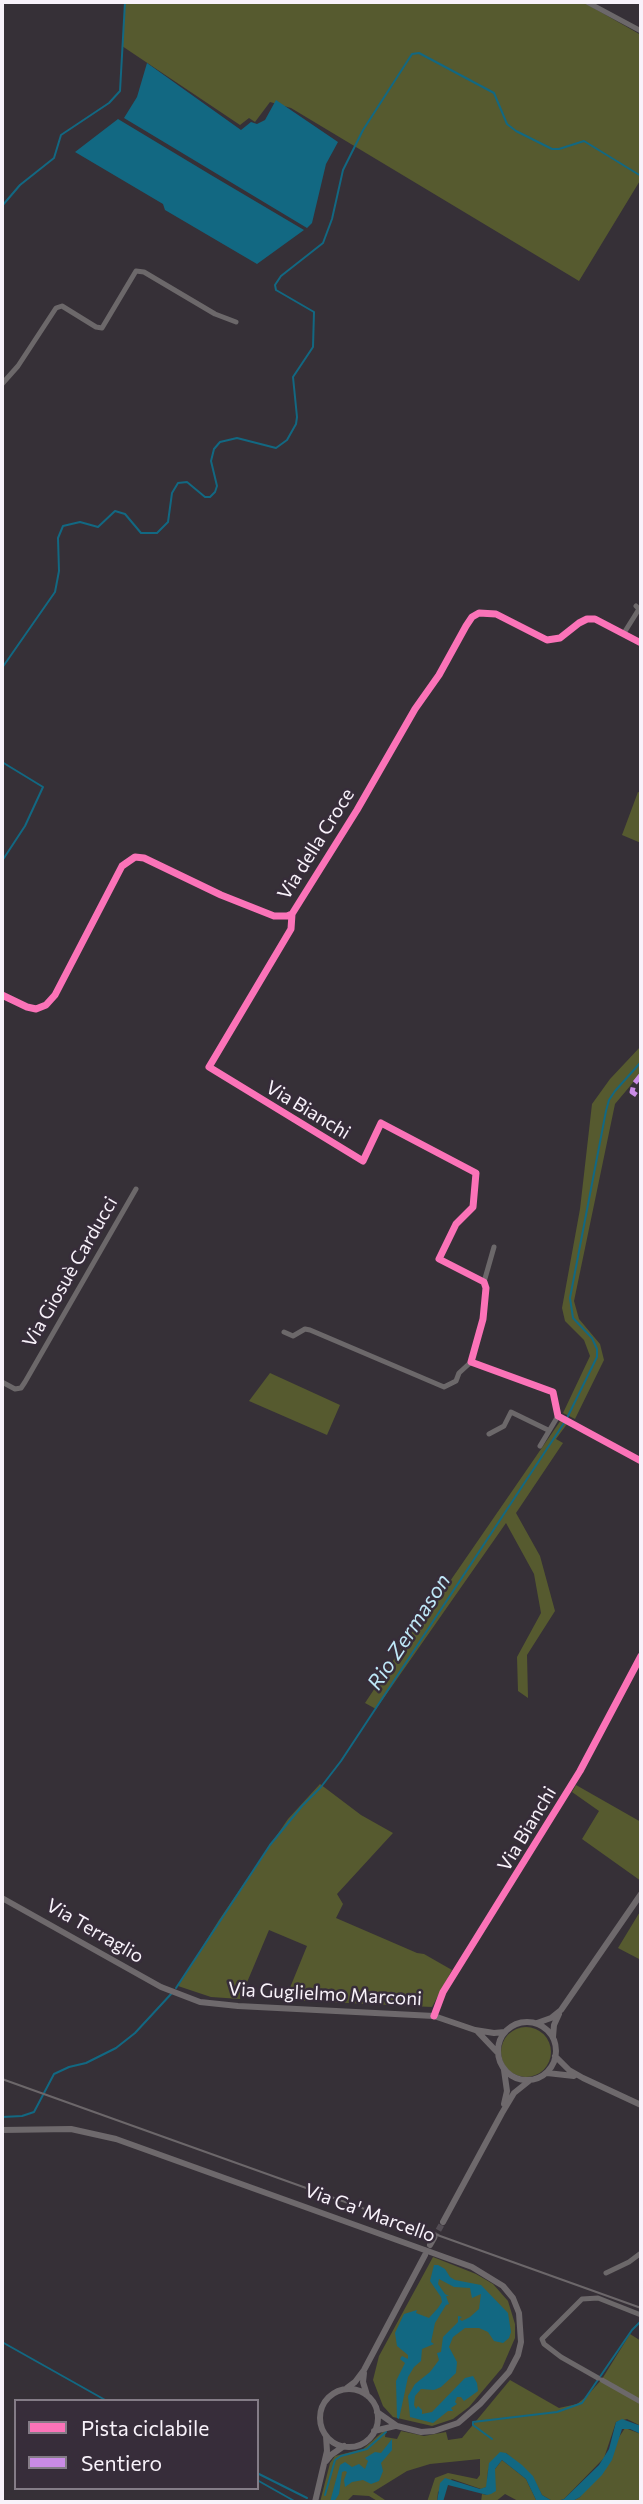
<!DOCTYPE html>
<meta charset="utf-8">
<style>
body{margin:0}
#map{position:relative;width:643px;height:2504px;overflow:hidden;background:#363037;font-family:Commissioner,sans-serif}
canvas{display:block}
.frame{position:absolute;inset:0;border:4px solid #f8f2fa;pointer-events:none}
.legend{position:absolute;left:14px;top:2399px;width:245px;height:91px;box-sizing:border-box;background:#372d3a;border:2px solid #847c87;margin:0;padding:9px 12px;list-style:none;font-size:21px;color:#f8f2fa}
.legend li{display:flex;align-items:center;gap:14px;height:35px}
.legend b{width:35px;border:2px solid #847c87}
</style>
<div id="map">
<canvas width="643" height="2504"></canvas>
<div class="frame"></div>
<ul class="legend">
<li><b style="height:9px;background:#fb73b8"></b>Pista ciclabile</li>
<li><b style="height:9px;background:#ca8be6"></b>Sentiero</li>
</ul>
</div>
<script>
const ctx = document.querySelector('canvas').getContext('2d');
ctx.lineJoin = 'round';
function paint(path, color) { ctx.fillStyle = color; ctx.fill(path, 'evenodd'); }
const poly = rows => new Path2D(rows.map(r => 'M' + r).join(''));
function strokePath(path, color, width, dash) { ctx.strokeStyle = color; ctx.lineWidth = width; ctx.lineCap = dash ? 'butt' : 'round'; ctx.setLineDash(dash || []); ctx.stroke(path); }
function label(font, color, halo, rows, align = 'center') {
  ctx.font = font + ' Commissioner,sans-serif'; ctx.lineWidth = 5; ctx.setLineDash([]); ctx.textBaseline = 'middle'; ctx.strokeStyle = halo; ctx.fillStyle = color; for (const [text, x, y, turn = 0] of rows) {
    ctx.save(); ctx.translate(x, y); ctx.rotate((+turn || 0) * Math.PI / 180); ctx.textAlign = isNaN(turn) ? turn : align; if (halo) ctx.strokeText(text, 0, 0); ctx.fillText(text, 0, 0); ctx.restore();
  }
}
const green = poly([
 [125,2,583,2,641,35,641,179,579,281,291,108,270,102,255,122,249,118,240,125,122,46],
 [638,792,641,793,641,843,622,835],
 [641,1046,641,1073,615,1104,574,1301,579,1319,600,1344,604,1360,575,1419,563,1413,590,1356,584,1340,565,1321,562,1308,580,1209,592,1104,610,1079],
 [270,1373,340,1405,327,1435,249,1401],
 [561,1420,567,1424,556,1439,563,1443,516,1513,540,1556,555,1611,527,1655,528,1698,518,1691,517,1657,541,1613,534,1574,506,1523,376,1709,365,1703,430,1605,435,1603],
 [320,1784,361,1815,393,1833,337,1894,343,1904,336,1918,417,1953,424,1954,452,1970,432,2007,285,2000,307,1946,269,1930,240,1999,211,1997,178,1986,219,1920,288,1819],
 [576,1785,641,1822,641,1881,582,1839,599,1811,572,1792],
 [641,1910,641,1960,618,1948],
 '501 2052a25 25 0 1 1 50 0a25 25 0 1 1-50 0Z',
 [433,2257,476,2274,493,2284,508,2301,515,2324,515,2338,502,2368,469,2407,453,2419,432,2426,393,2417,383,2406,373,2380,379,2356],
 [630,2334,641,2341,641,2426,627,2419,616,2422,604,2458,564,2499,554,2502,542,2495,532,2476,506,2453,488,2470,487,2487,481,2489,452,2479,438,2492,437,2502,427,2502,435,2478,448,2473,477,2479,480,2475,480,2459,430,2464,407,2471,373,2492,388,2502,379,2502,369,2496,353,2495,346,2502,320,2502,330,2463,335,2456,363,2449,386,2429,385,2437,397,2439,401,2431,424,2436,446,2432,448,2440,462,2438,510,2380,559,2408,577,2404,587,2396,602,2379],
 [625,2428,641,2434,641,2502,571,2502,580,2497],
 [502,2460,526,2479,537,2502,520,2502,505,2494,495,2502,481,2502,482,2494,487,2495,495,2477,495,2469]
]);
const water = poly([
 [147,63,241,130,251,122,257,124,265,120,276,100,338,142,326,164,312,223,307,228,124,118,137,97],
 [118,119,211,175,304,230,257,264,165,210,163,204,75,152],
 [434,2265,438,2265,445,2269,450,2277,455,2280,481,2285,508,2313,511,2332,509,2338,503,2343,494,2341,488,2332,479,2328,465,2328,453,2337,449,2347,457,2362,456,2373,441,2387,434,2390,421,2389,415,2396,414,2405,416,2409,418,2406,422,2410,422,2414,432,2412,465,2378,473,2376,477,2383,478,2391,464,2401,461,2397,457,2397,455,2402,457,2404,451,2408,453,2411,448,2411,433,2423,410,2417,408,2396,415,2384,430,2372,439,2360,437,2353,441,2352,443,2337,458,2322,458,2316,462,2317,459,2319,462,2321,470,2317,479,2309,481,2294,472,2298,470,2288,454,2287,439,2279,438,2284,445,2294,449,2296,446,2296,449,2304,446,2305,435,2323,431,2342,434,2344,422,2349,421,2361,414,2367,408,2377,399,2419,397,2418,396,2381,405,2363,400,2359,402,2356,408,2359,408,2355,397,2346,395,2333,404,2314,417,2310,416,2313,429,2318,438,2308,442,2302,441,2297,430,2281],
 [622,2419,641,2426,641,2434,630,2429,622,2429,612,2460,602,2475,580,2497,571,2502,554,2502,564,2499,599,2465,609,2449,616,2422],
 [392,2439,392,2450,381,2463,383,2471,379,2481,371,2484,363,2480,352,2482,345,2487,344,2480,347,2472,345,2471,342,2472,339,2494,334,2502,330,2502,340,2465,345,2462,352,2467,359,2464,365,2469,368,2461,365,2458,375,2452,381,2453],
 [500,2452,506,2453,522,2465,533,2476,542,2495,554,2502,537,2502,526,2479,502,2460,495,2469,496,2491,491,2494,487,2495,448,2485,443,2502,437,2502,440,2483,445,2478,480,2489,486,2487,489,2463]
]);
const stream = poly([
 [2,206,20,185,54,158,61,135,109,103,120,91,125,2],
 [2,668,55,592,59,571,58,538,63,526,80,522,98,527,115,511,125,514,141,533,157,533,168,522,172,493,178,483,187,482,205,497,210,497,215,492,217,486,211,461,214,449,220,442,237,438,276,448,287,440,296,424,297,417,293,377,313,347,314,312,276,290,275,285,281,276,323,243,332,219,343,170,363,130,412,54,419,53,494,93,507,124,516,131,552,149,559,149,584,141,641,176],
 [2,762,43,787,25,826,2,861],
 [567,1418,597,1357,597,1349,592,1338,573,1318,570,1298,606,1111,609,1100,615,1091,641,1062],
 [176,1988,270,1845,302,1806,321,1787,341,1761,564,1423],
 [2,2117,22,2116,34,2112,54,2074,69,2067,86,2063,116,2048,135,2033,172,1993],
 [2,2342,107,2401],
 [492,2439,473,2425,473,2422,557,2412,582,2403,632,2330,641,2321],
 [257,2473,307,2498],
 [257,2480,296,2502],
 [325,2495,335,2460,341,2456,367,2449,386,2432]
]);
const majorTunnel = poly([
 [434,2238,443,2222]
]);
const minor = poly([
 [587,2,641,31],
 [2,384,18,366,56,308,62,306,96,327,102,328,136,271,144,272,215,314,236,322],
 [624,633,639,609,636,606],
 [292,914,291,929,209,1067,363,1161,381,1123,476,1173,473,1207,456,1224,439,1259,484,1282,486,1288,483,1319,471,1362,553,1392,558,1416,641,1461],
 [2,995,27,1007,36,1009,46,1005,55,995,122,866,135,857,144,858,221,895,274,916,287,916,292,914,357,810,415,709,439,675,466,626,472,617,479,613,496,614,547,640,560,638,579,623,587,619,595,619,641,643],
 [484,1282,494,1247],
 [284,1332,293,1336,305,1329,310,1330,444,1387,456,1381,459,1373,471,1362],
 [2,1382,15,1389,21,1388,25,1382,136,1189],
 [489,1434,504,1426,511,1412,548,1430],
 [540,1446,558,1416],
 [434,2016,443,1992,580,1771,641,1656],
 [606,2273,629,2262,641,2253],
 [598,2378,561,2357,544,2344,542,2339,582,2299,598,2298,641,2315],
 [602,2380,641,2402]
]);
const major = poly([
 [2,1898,161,1987,200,2002,238,2006,434,2016,475,2030,494,2033,505,2032],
 '498 2051a29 29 0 1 1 58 0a29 29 0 1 1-58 0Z',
 [537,2023,551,2018,561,2010,641,1894],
 [477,2031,497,2052],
 [553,2037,554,2025,559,2014],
 [555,2056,569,2070,583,2078,641,2105],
 [504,2070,507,2091,504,2104],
 [547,2073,574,2076],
 [2,2130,71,2129,116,2139,472,2267,503,2286,513,2298,519,2313,521,2342,518,2355,509,2372,480,2404,458,2423,434,2431,421,2432,397,2426,377,2412],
 [443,2222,502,2113,514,2093,529,2081],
 [430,2245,434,2238],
 [364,2373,363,2382,367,2395],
 [347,2388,355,2382,364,2370,425,2255],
 '320 2418a29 29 0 1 1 58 0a29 29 0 1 1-58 0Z',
 [374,2431,395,2426],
 [326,2461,331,2455,344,2446],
 [315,2502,327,2451,326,2436]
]);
const rail = poly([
 [2,2079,641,2308]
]);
const quiet = poly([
 [641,1075,634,1084,632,1092,641,1098]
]);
const cycleway = poly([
 [292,914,291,929,209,1067,363,1161,381,1123,476,1173,473,1207,456,1224,439,1259,484,1282,486,1288,483,1319,471,1362,553,1392,558,1416,641,1461],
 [2,995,27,1007,36,1009,46,1005,55,995,122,866,135,857,144,858,221,895,274,916,287,916,292,914,357,810,415,709,439,675,466,626,472,617,479,613,496,614,547,640,560,638,579,623,587,619,595,619,641,643],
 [434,2016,443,1992,580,1771,641,1656]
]);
const streetNames = [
 ["Via della Croce",316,844,-58],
 ["Via Bianchi",308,1110,31],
 ["Via Giosuè Carducci",70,1272,-60],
 ["Via Bianchi",527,1829,-59],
 ["Via Terraglio",95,1931,30],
 ["Via Guglielmo Marconi",325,1994,3],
 ["Via Ca' Marcello",370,2213,20]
];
const waterNames = [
 ["Rio Zermason",409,1632,-57]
];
paint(green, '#565a2f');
paint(water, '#126882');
strokePath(stream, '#126882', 2);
strokePath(majorTunnel, '#534d54', 6, [6, 3]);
strokePath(minor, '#6c686a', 5);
strokePath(major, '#6e696c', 6);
strokePath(rail, '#6c676a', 2);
strokePath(quiet, '#ca8be6', 5, [10, 5]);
strokePath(cycleway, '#fb73b8', 7);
label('19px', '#f8f2fa', '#372d3a', streetNames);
label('italic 21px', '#bfe8f8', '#372d3a', waterNames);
</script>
